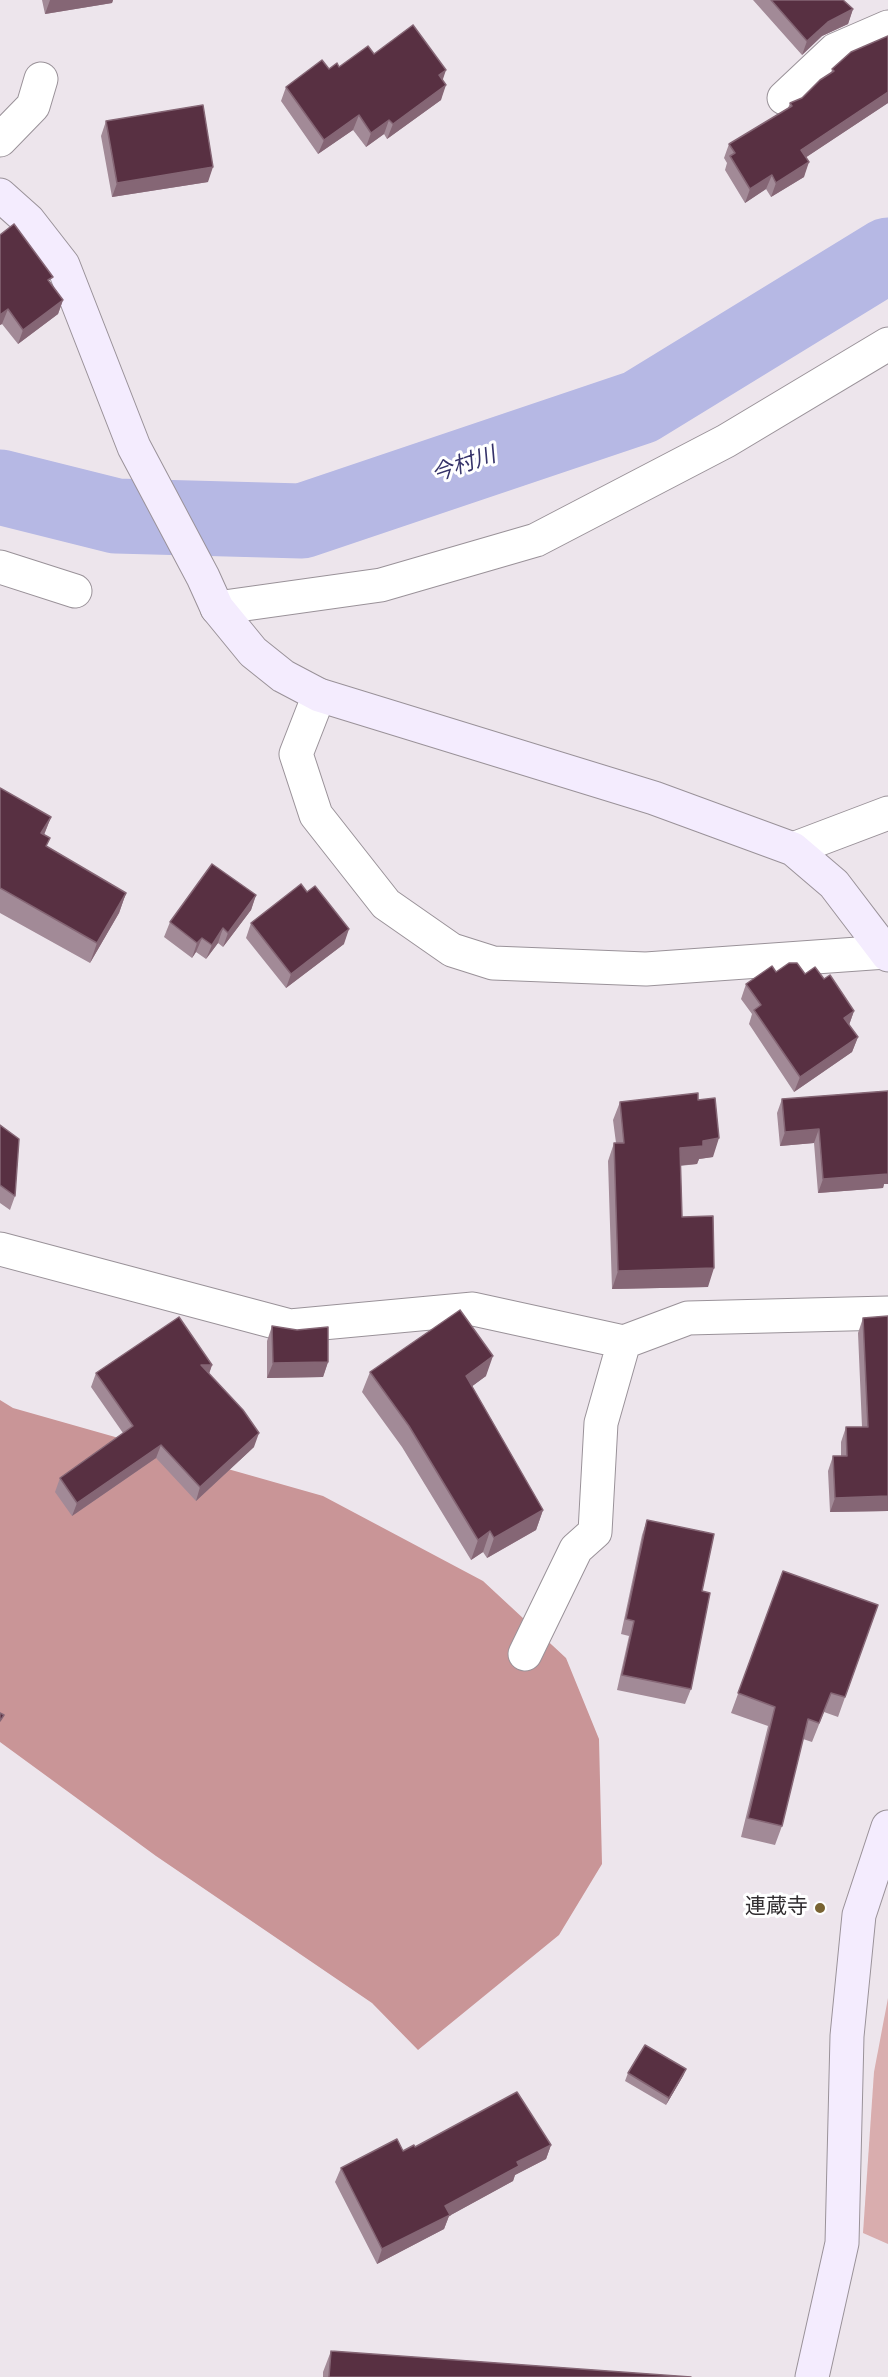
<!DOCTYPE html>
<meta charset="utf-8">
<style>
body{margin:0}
canvas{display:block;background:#ede5ec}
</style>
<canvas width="888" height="2377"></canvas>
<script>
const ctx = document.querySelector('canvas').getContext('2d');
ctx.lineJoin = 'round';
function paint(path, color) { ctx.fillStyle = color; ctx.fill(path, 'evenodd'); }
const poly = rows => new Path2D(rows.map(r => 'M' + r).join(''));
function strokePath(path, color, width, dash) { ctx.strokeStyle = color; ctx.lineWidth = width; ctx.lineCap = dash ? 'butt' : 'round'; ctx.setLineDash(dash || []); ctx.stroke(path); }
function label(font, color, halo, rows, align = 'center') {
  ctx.font = font + ' Jost,"Noto Sans JP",sans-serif'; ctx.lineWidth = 6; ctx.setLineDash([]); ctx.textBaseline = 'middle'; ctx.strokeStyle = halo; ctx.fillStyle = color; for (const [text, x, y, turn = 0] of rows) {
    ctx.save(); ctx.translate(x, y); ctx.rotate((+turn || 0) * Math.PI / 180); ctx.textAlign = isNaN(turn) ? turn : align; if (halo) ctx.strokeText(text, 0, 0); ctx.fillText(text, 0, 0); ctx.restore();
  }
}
const green = poly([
 [888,1998,888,2244,863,2233,874,2072]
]);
const forest = poly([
 [0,1400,13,1408,323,1496,483,1581,566,1658,599,1739,602,1864,559,1935,418,2050,372,2003,156,1856,0,1742]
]);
const river = poly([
 [0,487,116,516,302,521,640,407,888,255]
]);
const street = poly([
 [784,98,835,50,888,27],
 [0,140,33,106,41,79],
 [0,567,75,591],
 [217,608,381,585,536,540,726,441,888,344],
 [319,695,296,754,316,815,386,904,452,950,493,963,646,969,886,952],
 [793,849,888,813],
 [0,1249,290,1326,473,1309,624,1342,688,1318,888,1313],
 [525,1654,576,1549,595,1532,601,1423,624,1342]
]);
const secondary = poly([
 [0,195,28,220,63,265,134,447,203,577,217,608,253,652,283,676,319,695,654,798,793,849,834,884,888,955],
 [812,2377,842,2243,847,2036,859,1915,888,1827]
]);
const wall = poly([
 [42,0,113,0,112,3,45,14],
 [753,0,843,0,853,9,848,24,822,36,802,55],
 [888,36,888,103,806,157,804,177,771,197,766,189,745,203,725,170,727,163,724,158,729,144,788,108,790,103,802,98,831,74,832,69],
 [374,54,443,80,441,100,387,139,384,134,366,147,353,130,318,154,281,101,286,87,329,69,339,67],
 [106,121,208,182,112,197,101,136],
 [0,235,51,283,63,300,58,314,18,344,2,324,0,325],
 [0,788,51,817,44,835,47,847,126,893,119,913,90,963,0,913],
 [256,895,251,910,223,947,218,943,206,959,196,952,192,958,164,937,170,922],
 [251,923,344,944,286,988,246,938],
 [776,972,805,974,854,1011,849,1025,858,1037,852,1052,794,1092,749,1024,752,1014,741,999,746,984],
 [888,1091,888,1184,884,1184,883,1188,818,1193,814,1143,780,1146,777,1113,782,1099],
 [698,1100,713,1157,699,1159,697,1164,680,1166,682,1217,708,1287,612,1289,608,1161,614,1143,616,1143,613,1120,620,1102],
 [0,1125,15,1196,10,1210,0,1203],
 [888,1316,888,1511,830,1512,828,1471,833,1456,841,1456,841,1442,846,1427,862,1427,858,1333,863,1318],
 [272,1326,328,1362,323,1377,267,1378,267,1341],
 [212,1365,209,1374,254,1447,196,1501,156,1458,72,1516,55,1492,60,1478,123,1433,91,1387,96,1373],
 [370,1372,486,1376,472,1386,543,1510,536,1530,487,1558,483,1552,471,1560,402,1447,362,1392],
 [647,1520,702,1591,691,1689,685,1704,617,1690,629,1636,621,1634,642,1535],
 [783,1571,878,1605,838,1717,824,1712,812,1742,803,1739,782,1826,775,1845,741,1837,768,1726,731,1713],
 [686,2069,683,2076,666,2105,625,2081,628,2073],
 [551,2145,546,2159,515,2175,513,2181,449,2216,444,2229,377,2264,335,2182,341,2168,415,2147],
 [331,2351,691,2377,323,2377,323,2372]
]);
const shadedWall = poly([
 [50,0,113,0,112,3,45,14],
 [853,9,848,24,822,36,802,55,807,41,828,22],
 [446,70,441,85,439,75],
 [446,85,441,100,387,139,393,124],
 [888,92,888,103,796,164,801,150],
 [359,115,353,130,318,154,324,140],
 [389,120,384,134,366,147,371,133],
 [809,162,804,177,771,197,776,183],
 [213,167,208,182,112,197,117,183],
 [772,175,766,189,745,203,750,189],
 [63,300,58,314,18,344,23,330],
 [8,309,2,324,0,325,0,315],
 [51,817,43,837,41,833],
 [126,893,119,913,90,963,97,943],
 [256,895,251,910,223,947,228,933],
 [223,928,218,943,206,959,212,945],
 [349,929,344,944,286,988,291,974],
 [202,938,196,952,192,958,197,943],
 [854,1011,849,1025,844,1018],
 [858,1037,852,1052,794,1092,800,1077],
 [819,1129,814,1143,780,1146,785,1132],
 [719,1138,713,1157,699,1159,697,1164,673,1166,680,1148,703,1141],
 [888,1170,888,1184,884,1184,883,1188,818,1193,823,1179],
 [714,1268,708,1287,612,1289,618,1271],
 [493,1356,486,1376,459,1396,466,1376],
 [328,1362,323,1377,267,1378,273,1363],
 [201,1365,212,1365,207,1379],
 [259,1433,254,1447,196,1501,200,1487],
 [161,1445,156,1458,72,1516,77,1503],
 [888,1496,888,1511,830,1512,835,1498],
 [543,1510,536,1530,487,1558,494,1538],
 [490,1531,483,1552,471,1560,478,1540],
 [686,2069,683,2076,666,2105,669,2098],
 [551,2145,546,2159,515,2175,513,2181,449,2216,444,2229,377,2264,382,2249,445,2206,517,2162]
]);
const building = poly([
 [771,0,843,0,853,9,828,22,807,41,771,0],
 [413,25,446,70,439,75,446,85,393,124,389,120,371,133,359,115,324,140,286,87,322,60,329,69,337,63,339,67,368,46,374,54,413,25],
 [888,36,888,92,801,150,809,162,776,183,772,175,750,189,730,156,735,153,729,144,792,106,790,103,802,98,820,80,834,71,832,69,851,52,888,36],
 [203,105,213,167,117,183,106,121,203,105],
 [14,224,53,277,48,280,63,300,23,330,8,309,0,315,0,235,14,224],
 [0,788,51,817,41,833,50,838,46,846,126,893,97,943,0,888,0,788],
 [212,864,256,895,228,933,223,928,212,945,202,938,197,943,170,922,212,864],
 [301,884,307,892,315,886,349,929,291,974,251,923,301,884],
 [789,963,797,963,805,974,815,967,824,979,830,975,854,1011,844,1018,858,1037,800,1077,754,1010,761,1005,746,984,772,966,776,972,789,963],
 [888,1091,888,1174,823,1179,819,1129,785,1132,782,1099,888,1091],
 [698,1093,698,1100,715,1098,719,1138,703,1141,703,1146,680,1148,682,1217,713,1216,714,1268,618,1271,614,1143,624,1143,620,1102,698,1093],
 [0,1125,19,1139,15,1196,0,1185,0,1125],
 [460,1310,493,1356,466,1376,543,1510,494,1538,490,1531,478,1540,409,1426,370,1372,460,1310],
 [888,1316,888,1496,835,1498,833,1456,847,1456,846,1427,868,1427,863,1318,888,1316],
 [179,1317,212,1365,201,1365,243,1410,259,1433,200,1487,161,1445,77,1503,60,1478,133,1426,96,1373,179,1317],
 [272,1326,297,1330,328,1327,328,1362,273,1363,272,1326],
 [647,1520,714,1534,702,1591,710,1593,691,1689,622,1675,634,1621,626,1619,647,1520],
 [783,1571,878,1605,845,1697,831,1693,819,1723,808,1719,782,1826,748,1818,775,1707,738,1693,783,1571],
 [0,1713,4,1715,0,1721,0,1713],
 [645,2045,686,2069,669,2098,628,2073,645,2045],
 [517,2092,551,2145,517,2162,519,2166,445,2206,450,2215,382,2249,341,2168,397,2139,403,2151,414,2145,415,2147,517,2092],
 [331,2351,691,2377,329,2377,331,2351]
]);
const markers = [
 [820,1908,6,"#796332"]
];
const poiNames = [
 ["連蔵寺",808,1908]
];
const waterNames = [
 ["今村川",464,466,-19]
];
paint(green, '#d9adae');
paint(forest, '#c99597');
strokePath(river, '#b6b8e4', 75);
strokePath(street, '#9a9299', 35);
strokePath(secondary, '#9a9299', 35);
strokePath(street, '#fff', 33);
strokePath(secondary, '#f4ecfe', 33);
paint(wall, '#a28a97');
paint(shadedWall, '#856675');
paint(building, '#583042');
strokePath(building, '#856675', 1.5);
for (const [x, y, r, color] of markers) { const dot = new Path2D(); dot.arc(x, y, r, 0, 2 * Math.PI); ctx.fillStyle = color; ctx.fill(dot); strokePath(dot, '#fff', 2); }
label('21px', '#312d30', '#fff', poiNames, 'right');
label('italic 22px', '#36336a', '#fff', waterNames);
</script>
